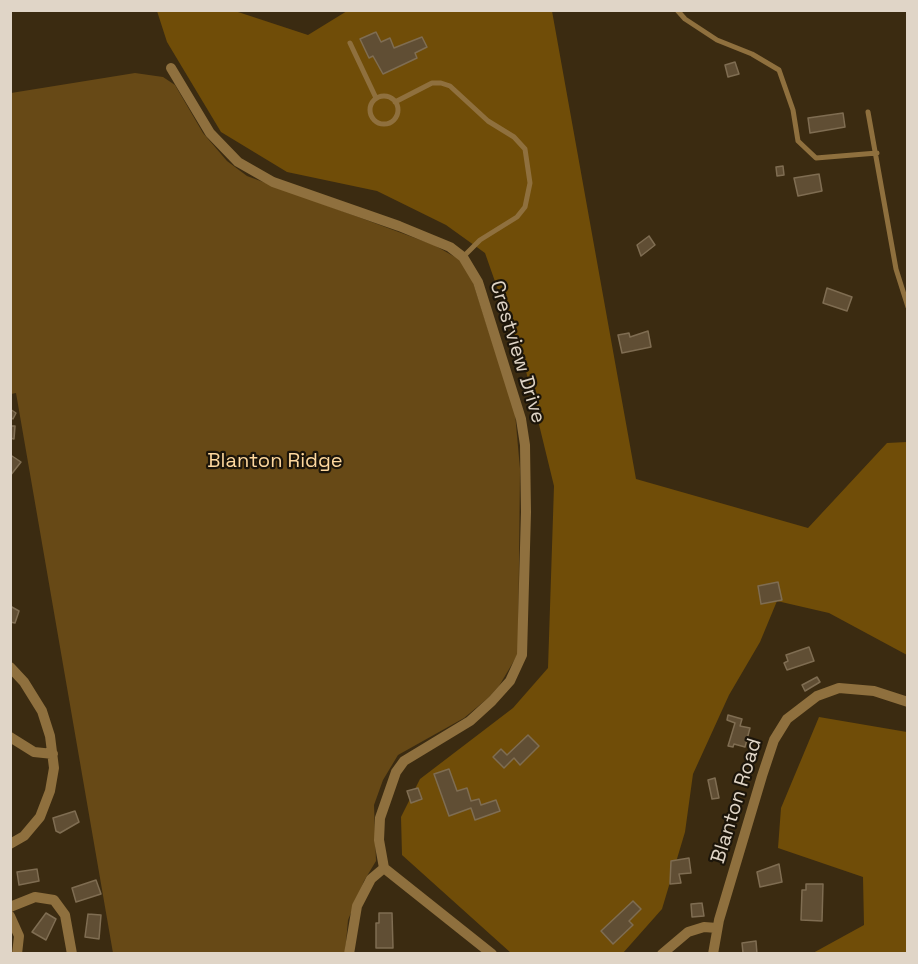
<!DOCTYPE html>
<style>
body{margin:0}
#map{position:relative;width:918px;height:964px;overflow:hidden;background:#3b2b11;font-family:"Space Grotesk",sans-serif}
canvas{display:block}
.frame{position:absolute;inset:0;border:12px solid #e0d5c7;pointer-events:none}
</style>
<div id="map">
<canvas width="918" height="964"></canvas>
<div class="frame"></div>
</div>
<script>
const ctx = document.querySelector('canvas').getContext('2d');
ctx.lineJoin = 'round';
function paint(path, color) { ctx.fillStyle = color; ctx.fill(path, 'evenodd'); }
const poly = rows => new Path2D(rows.map(r => 'M' + r).join(''));
function strokePath(path, color, width, dash) { ctx.strokeStyle = color; ctx.lineWidth = width; ctx.lineCap = dash ? 'butt' : 'round'; ctx.setLineDash(dash || []); ctx.stroke(path); }
function label(font, color, halo, rows, align = 'center') {
  ctx.font = font + ' "Space Grotesk",sans-serif'; ctx.lineWidth = 4.5; ctx.setLineDash([]); ctx.textBaseline = 'middle'; ctx.strokeStyle = halo; ctx.fillStyle = color; for (const [text, x, y, turn = 0] of rows) {
    ctx.save(); ctx.translate(x, y); ctx.rotate((+turn || 0) * Math.PI / 180); ctx.textAlign = isNaN(turn) ? turn : align; if (halo) ctx.strokeText(text, 0, 0); ctx.fillText(text, 0, 0); ctx.restore();
  }
}
const green = poly([
 [135,73,163,77,175,85,203,133,227,161,247,176,434,245,462,261,470,273,515,413,520,469,518,654,499,686,488,698,464,718,398,755,383,780,374,805,376,861,364,881,348,920,345,953,113,953,16,393,11,394,11,93]
]);
const forest = poly([
 [157,11,235,11,308,35,347,11,552,11,636,479,808,528,887,443,907,442,907,655,829,613,777,601,760,642,729,695,693,774,685,832,662,909,623,953,511,953,402,855,401,817,420,779,513,708,548,668,554,486,525,367,485,253,446,225,377,191,287,172,221,132,167,42],
 [819,717,907,732,907,953,813,953,864,925,863,877,778,848,781,808]
]);
const building = poly([
 [376,32,381,42,390,38,394,48,422,37,427,47,415,53,417,58,383,74,373,56,369,58,360,39,376,32],
 [735,62,739,74,728,77,725,65,735,62],
 [843,113,845,127,810,133,808,118,843,113],
 [783,166,784,175,777,176,776,167,783,166],
 [819,174,822,191,798,196,794,178,819,174],
 [649,236,655,245,641,256,637,245,649,236],
 [827,288,852,297,847,311,823,303,827,288],
 [648,331,651,347,622,353,618,335,629,333,630,337,648,331],
 [10,409,16,413,13,419,10,417,10,409],
 [10,426,15,426,14,439,10,438,10,426],
 [12,456,21,462,10,476,10,457,12,456],
 [778,582,782,600,761,604,758,586,778,582],
 [10,606,19,611,15,623,10,622,10,606],
 [809,647,814,661,787,670,784,663,788,661,786,655,809,647],
 [817,677,820,682,805,691,802,685,817,677],
 [728,715,742,719,740,726,750,728,745,747,734,744,733,747,728,746,735,723,727,720,728,715],
 [528,735,539,746,520,765,514,758,504,768,493,757,501,749,507,755,528,735],
 [449,769,457,791,467,788,471,801,479,799,481,805,496,800,500,811,475,820,471,808,449,816,434,774,449,769],
 [715,778,719,798,712,799,708,780,715,778],
 [418,788,422,799,411,803,407,791,418,788],
 [75,811,79,822,60,833,56,831,53,818,75,811],
 [689,858,691,873,679,874,681,883,670,884,671,861,689,858],
 [779,864,782,882,760,887,757,872,779,864],
 [37,869,39,881,19,885,17,872,37,869],
 [96,880,101,894,76,902,72,888,96,880],
 [806,884,823,884,822,921,801,920,802,890,806,890,806,884],
 [633,901,641,909,629,921,633,925,613,944,601,931,633,901],
 [702,903,704,916,692,917,691,904,702,903],
 [46,913,56,919,46,940,32,932,46,913],
 [379,913,392,913,393,948,376,948,376,923,379,923,379,913],
 [88,914,101,915,99,939,85,937,88,914],
 [756,941,757,954,738,954,743,953,742,943,756,941]
]);
const lane = poly([
 [677,10,685,19,717,40,752,54,779,70,793,110,798,141,816,158,877,153],
 [350,43,376,98],
 '370 110a14 14 0 1 1 28 0a14 14 0 1 1-28 0Z',
 [395,102,432,83,441,83,450,86,488,121,514,137,525,149,530,183,525,207,517,217,480,240,463,257],
 [868,112,896,269,908,307]
]);
const street = poly([
 [171,68,210,133,238,162,273,182,399,226,450,247,463,257,478,282,521,419,525,445,526,512,522,655,510,681,492,701,470,721,404,761,396,772,380,818,379,840,384,868],
 [10,667,24,682,42,711,50,736,54,768,50,791,40,817,24,836,10,844],
 [10,737,34,752,53,754],
 [384,868,492,954],
 [10,907,35,897,54,900,65,915,72,954],
 [10,916,19,936,17,954],
 [349,954,357,906,371,879,384,868],
 [662,954,688,932,704,927,717,928],
 [713,954,719,920,762,776,774,740,787,719,817,696,839,688,874,691,908,702]
]);
const streetNames = [
 ["Crestview Drive",517,352,73],
 ["Blanton Road",737,801,-73]
];
const parkNames = [
 ["Blanton Ridge",275,462]
];
paint(green, '#674916');
paint(forest, '#704d08');
paint(building, '#604e34');
strokePath(building, '#7f6d52', 1.5);
strokePath(lane, '#8f703e', 5);
strokePath(street, '#8f703e', 10);
label('20px', '#e0d5c7', '#1c150a', streetNames);
label('20px', '#fed89e', '#1c150a', parkNames);
</script>
